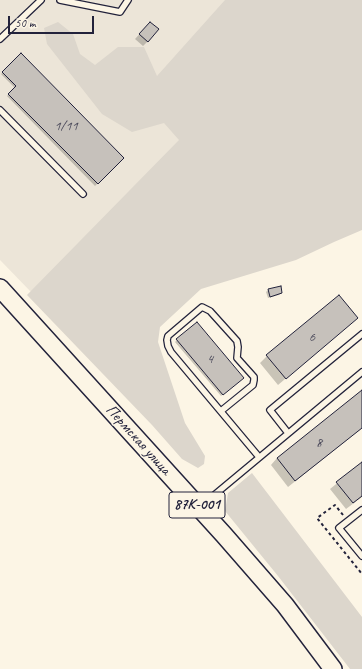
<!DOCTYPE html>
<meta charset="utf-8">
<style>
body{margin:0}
#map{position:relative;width:362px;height:669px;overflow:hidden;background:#fcf5e5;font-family:Caveat,sans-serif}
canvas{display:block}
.scale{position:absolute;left:8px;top:16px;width:86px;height:18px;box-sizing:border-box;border:2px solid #22223b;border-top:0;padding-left:5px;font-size:12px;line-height:14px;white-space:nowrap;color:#22223b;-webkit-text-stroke:3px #fcf5e5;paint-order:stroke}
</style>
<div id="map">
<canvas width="362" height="669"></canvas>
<div class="scale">50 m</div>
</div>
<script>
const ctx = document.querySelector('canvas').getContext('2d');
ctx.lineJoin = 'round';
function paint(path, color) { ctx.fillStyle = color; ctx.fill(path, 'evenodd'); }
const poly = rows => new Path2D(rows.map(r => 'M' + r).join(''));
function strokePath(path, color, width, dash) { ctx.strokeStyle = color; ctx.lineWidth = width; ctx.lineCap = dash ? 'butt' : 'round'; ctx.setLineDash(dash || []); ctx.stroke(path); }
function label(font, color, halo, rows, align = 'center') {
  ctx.font = font + ' Caveat,sans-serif'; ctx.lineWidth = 3; ctx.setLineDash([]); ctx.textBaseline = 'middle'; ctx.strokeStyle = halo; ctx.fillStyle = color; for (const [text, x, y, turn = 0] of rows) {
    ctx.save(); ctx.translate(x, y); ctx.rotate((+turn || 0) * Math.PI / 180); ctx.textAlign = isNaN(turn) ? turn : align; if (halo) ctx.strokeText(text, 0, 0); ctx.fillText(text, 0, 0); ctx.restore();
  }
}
const built = poly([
 [0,0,228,0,182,140,32,293,0,260]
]);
const green = poly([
 [225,0,362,0,362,230,334,242,296,260,201,289,160,327,158,342,185,423,205,456,204,464,198,468,182,459,152,425,27,295,179,140,164,123,132,132,102,114,47,44,44,28,58,22,73,34,80,54,95,65,118,47,144,47,157,76],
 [252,473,362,617,362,669,350,669,278,576,225,511,228,493]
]);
const shadow = poly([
 [145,28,148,41,143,46,135,39],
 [21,55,123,158,95,186,7,96,15,88,1,74],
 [280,287,281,293,279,295,268,298,266,292,268,290],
 [357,318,278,385,260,363,267,356],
 [177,340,240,380,221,396,175,342],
 [362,391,362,428,288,487,271,465,277,458],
 [362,463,362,497,346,509,330,489]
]);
const building = poly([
 [150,22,159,29,148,42,139,34,150,22],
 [21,53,124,158,98,184,8,94,16,86,2,72,21,53],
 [281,286,282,293,270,297,268,289,281,286],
 [339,295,358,318,286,379,266,355,339,295],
 [197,322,244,378,223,395,176,339,197,322],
 [362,390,362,428,295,481,277,458,362,390],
 [362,462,362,496,353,503,336,482,362,462]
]);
const path = poly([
 [343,515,335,505,317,518,362,574]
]);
const service = poly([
 [60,0,120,12,128,0],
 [0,39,41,0],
 [0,110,83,194],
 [221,411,253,385,254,380,254,377,237,358,238,347,237,341,210,311,202,307,168,336,167,340,168,346,171,352,259,457],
 [288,433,270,410,362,334],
 [201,506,362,372],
 [362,510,339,528,362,556]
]);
const primary = poly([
 [0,288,224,535,285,605,333,669]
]);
const numberNames = [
 ["1/11",66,126],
 ["6",312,337],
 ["4",210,359],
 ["8",319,443]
];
const shields = [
 [197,505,56]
];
const shieldNames = [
 ["87К-001",197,505]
];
const streetNames = [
 ["Пермская улица",138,440,48]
];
paint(built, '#ece5d8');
paint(green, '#dcd6cc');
paint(shadow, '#0003');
paint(building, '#c6c1bb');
strokePath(building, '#22223b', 1);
strokePath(service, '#22223b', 8);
strokePath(primary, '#22223b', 20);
strokePath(path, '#22223b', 2, [3, 3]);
strokePath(service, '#fcf5e5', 5.5);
strokePath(primary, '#fcf5e5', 17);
label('14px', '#4b4a5b', null, numberNames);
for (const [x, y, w] of shields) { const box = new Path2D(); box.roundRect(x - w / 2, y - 13, w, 26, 3); ctx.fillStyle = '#fcf5e5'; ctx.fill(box); strokePath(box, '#22223b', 1); }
label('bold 15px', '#22223b', null, shieldNames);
label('16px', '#22223b', '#fcf5e5', streetNames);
</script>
